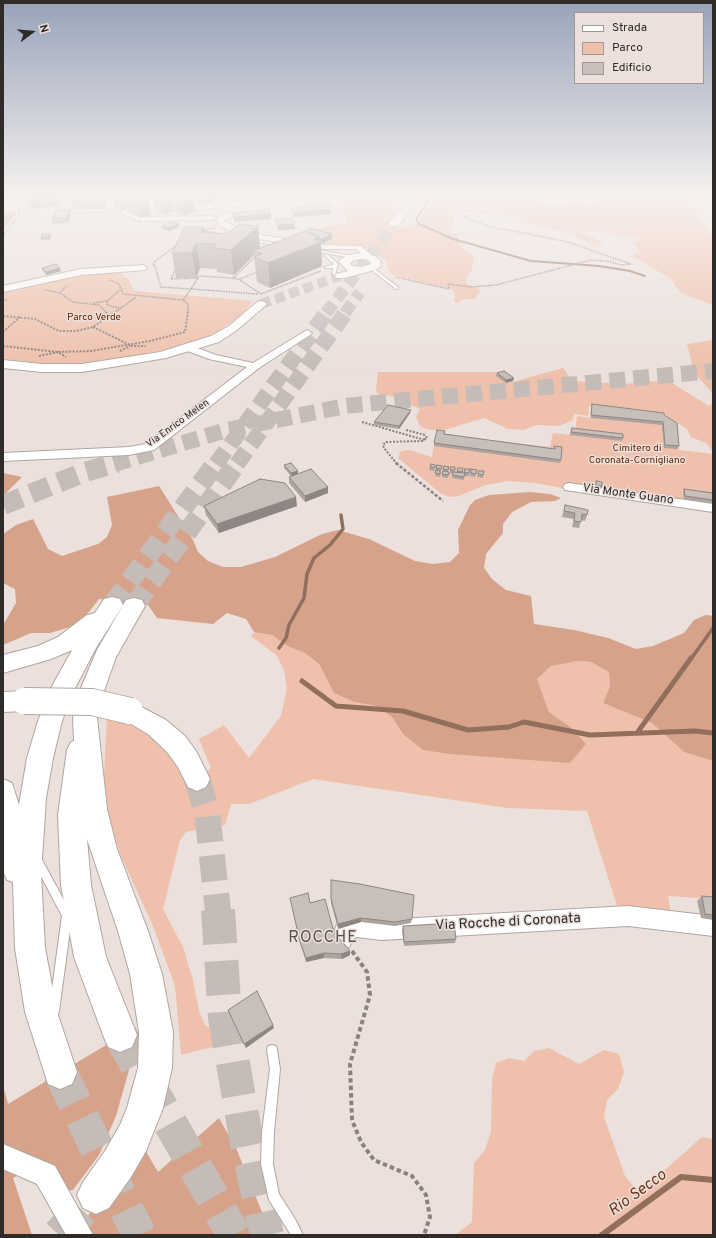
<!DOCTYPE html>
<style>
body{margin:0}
#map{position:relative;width:716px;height:1238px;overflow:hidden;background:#ebe0dc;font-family:Overpass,sans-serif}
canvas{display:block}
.frame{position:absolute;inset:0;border:4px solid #2f2b29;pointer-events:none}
.legend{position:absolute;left:574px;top:12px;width:130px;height:72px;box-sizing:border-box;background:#ebe0dc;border:1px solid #a09894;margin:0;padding:5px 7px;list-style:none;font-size:12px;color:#2f2b29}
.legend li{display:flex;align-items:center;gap:8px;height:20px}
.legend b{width:20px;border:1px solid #a09894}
.north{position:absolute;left:12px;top:12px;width:40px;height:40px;-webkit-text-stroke:3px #ebe0dc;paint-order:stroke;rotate:74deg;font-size:11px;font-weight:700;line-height:16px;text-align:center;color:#2f2b29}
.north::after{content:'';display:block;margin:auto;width:14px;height:18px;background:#2f2b29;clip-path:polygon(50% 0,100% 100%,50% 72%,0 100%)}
</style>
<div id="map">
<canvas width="716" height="1238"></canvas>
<div class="frame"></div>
<ul class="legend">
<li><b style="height:5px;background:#fff"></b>Strada</li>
<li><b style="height:11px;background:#efc0ab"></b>Parco</li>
<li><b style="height:11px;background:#c9bfba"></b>Edificio</li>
</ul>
<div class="north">N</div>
</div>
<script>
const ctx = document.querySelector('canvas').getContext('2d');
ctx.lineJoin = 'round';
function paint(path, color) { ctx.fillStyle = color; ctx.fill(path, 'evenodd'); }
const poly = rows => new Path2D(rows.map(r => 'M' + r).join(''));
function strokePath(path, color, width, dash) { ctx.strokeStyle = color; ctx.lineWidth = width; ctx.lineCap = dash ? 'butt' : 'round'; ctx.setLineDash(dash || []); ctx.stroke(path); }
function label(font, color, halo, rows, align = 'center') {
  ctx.font = font + ' Overpass,sans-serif'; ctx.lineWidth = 3; ctx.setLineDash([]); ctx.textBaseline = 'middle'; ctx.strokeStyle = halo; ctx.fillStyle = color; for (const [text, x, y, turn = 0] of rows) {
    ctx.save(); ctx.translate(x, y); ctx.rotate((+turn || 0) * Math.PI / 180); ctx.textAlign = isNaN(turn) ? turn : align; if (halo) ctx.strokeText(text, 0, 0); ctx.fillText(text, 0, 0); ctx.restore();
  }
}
const green = poly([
 [339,196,406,196,394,202,395,211,390,222,392,226,408,228,415,225,433,201,455,196,538,196,537,200,548,207,561,206,574,201,591,204,603,198,632,198,639,196,679,196,691,202,713,236,713,305,682,294,670,278,632,256,640,251,633,242,641,241,638,237,628,235,616,236,599,231,582,232,603,242,603,244,594,245,563,231,522,223,518,222,519,217,514,214,503,216,485,215,485,212,502,209,497,206,465,213,455,212,452,215,455,222,453,225,444,230,458,235,460,247,474,257,472,270,466,278,466,283,481,290,479,294,476,296,477,299,463,299,458,303,454,301,455,296,452,289,390,274,386,260,364,247,352,244,324,244,336,238,312,230,346,222,346,216,338,197],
 [113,272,121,273,128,279,134,290,137,291,253,301,240,316,217,332,201,340,172,348,121,359,79,364,49,364,3,359,3,290,87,274],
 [713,340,713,394,694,372,687,344],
 [563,368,573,381,624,384,667,380,709,406,713,403,713,452,706,443,691,437,687,429,665,415,589,406,588,416,574,414,573,420,559,426,536,425,524,430,508,429,484,418,441,431,426,429,420,426,416,417,420,409,391,396,378,394,376,390,378,372,498,372,509,383],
 [591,409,677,426,679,450,713,454,713,504,568,489,534,483,509,481,485,485,459,496,449,497,440,493,398,458,401,451,409,450,432,457,436,434,550,447,553,433,569,435,571,431,575,432,577,416,590,418],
 [254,632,272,635,287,646,305,653,319,664,334,693,354,702,376,706,392,717,403,734,569,726,549,712,537,679,551,666,578,661,591,662,609,672,610,686,603,703,652,723,684,752,713,761,713,899,668,896,671,913,619,912,587,811,508,808,313,779,249,804,231,804,225,825,186,832,180,840,163,909,183,947,193,980,199,1011,205,1025,219,1033,220,1045,181,1055,175,986,153,926,120,854,109,817,104,779,107,712,135,721,171,752,191,786,211,768,199,739,224,725,249,758,281,716,287,688,284,670,280,662,276,655,251,636],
 [549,1048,579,1064,604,1050,619,1054,624,1072,618,1089,607,1100,604,1117,625,1176,639,1193,702,1137,713,1139,713,1235,455,1235,472,1222,474,1163,485,1150,491,1132,492,1079,496,1063,509,1058,524,1061,534,1051]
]);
const forest = poly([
 [3,212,16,212,3,231],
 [3,473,22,477,3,496],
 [159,486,193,540,198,552,208,561,223,567,241,567,275,557,322,534,338,530,369,539,415,561,433,564,450,562,459,553,458,530,470,505,475,500,489,495,530,492,550,494,561,498,555,501,531,502,512,512,503,524,503,533,486,554,484,568,492,579,506,590,531,596,534,624,574,630,608,638,636,649,653,646,684,633,694,620,706,615,713,616,713,761,684,752,652,723,603,703,610,686,609,672,591,662,578,661,551,666,537,679,549,712,569,726,586,744,570,763,450,754,423,750,403,734,392,717,376,706,354,702,334,693,319,664,305,653,287,646,272,635,254,632,246,619,227,613,213,624,157,618,148,605,99,599,88,613,70,627,50,633,31,633,3,645,3,625,16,603,15,589,3,583,3,534,16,525,33,519,48,549,62,556,98,544,107,537,112,525,107,497],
 [131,1030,129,1070,116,1116,99,1155,73,1190,64,1191,39,1163,13,1178,32,1235,3,1235,3,1086,8,1104],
 [219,1118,236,1148,262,1212,267,1235,74,1235,120,1172,138,1138,158,1172]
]);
const streamFar3 = poly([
 [432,196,416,219,419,224,453,239,531,261,599,266,630,271,645,276]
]);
const streamFar2 = poly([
 [279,648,286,638,289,625,304,598,307,574,314,558,330,545,343,529,341,515],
 [691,659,713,628]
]);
const streamFar1 = poly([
 [302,681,336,706,403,711,468,730,509,727,524,722,590,735,695,731,713,733],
 [637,733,691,658]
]);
const stream = poly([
 [602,1235,681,1177,713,1180]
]);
const tertiaryTunnel = poly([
 [261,304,340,276]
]);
const primaryTunnelFar1 = poly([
 [114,464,223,431,345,406,713,371]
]);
const primaryTunnel = poly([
 [3,505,85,472,117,463]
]);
const motorwayTunnelFar4 = poly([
 [326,313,394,224],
 [345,313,360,292]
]);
const motorwayTunnelFar3 = poly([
 [216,464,327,312],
 [237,464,346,312]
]);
const motorwayTunnelFar2 = poly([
 [112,605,216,463],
 [134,606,237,463]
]);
const motorwayTunnelFar1 = poly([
 [197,779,207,812,218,911]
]);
const motorwayTunnel = poly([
 [218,910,225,1018,247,1143,267,1235],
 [120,1035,234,1235],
 [60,1072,139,1235],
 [59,1235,96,1195]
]);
const pathFar3 = poly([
 [201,230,215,228],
 [202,231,219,233],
 [3,236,19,214,19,208],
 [177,245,155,261,153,265,155,266,161,287,191,289,183,300,188,304,188,313],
 [176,268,171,279,198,278,191,289],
 [396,277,449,289,448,284,471,287,496,285,591,260,607,261,622,265,631,264,568,242,488,226,464,217,492,209],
 [198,278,199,276,233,278,257,255],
 [233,278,238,279,261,294,321,271],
 [240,279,259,271],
 [110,280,119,284,123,294,183,300],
 [191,289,258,294],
 [45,290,60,293,73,302,99,305,107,313],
 [60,293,67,285],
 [3,301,8,299],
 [107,301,107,305,120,308],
 [93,303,107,301,120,290],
 [114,313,136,297]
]);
const pathFar2 = poly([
 [106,312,109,316],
 [3,316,35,319,59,331,76,331,93,327,115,312],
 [100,316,107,314],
 [93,327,132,346,146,346],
 [3,332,20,317],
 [3,346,58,352,91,351,150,341,185,332,188,312],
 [120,351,130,346],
 [39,356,58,352,66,357],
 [362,422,425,440],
 [397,464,384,448,383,445,386,442,422,441,427,438,425,435,406,430]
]);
const pathFar1 = poly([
 [396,463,443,501]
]);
const path = poly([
 [352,951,367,972,370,995,350,1064,352,1120,361,1142,374,1160,412,1176,426,1195,430,1217,424,1235]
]);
const service = poly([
 [250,239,282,244,284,245,282,246,251,241,250,241,250,239],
 [313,249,352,256,354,257,352,258,314,251,313,251,313,249],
 [325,254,327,254,337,263,338,266,337,267,335,275,332,274,333,268,326,268,324,267,333,265,333,263,325,256,325,254],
 [370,267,372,267,398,287,398,289,396,289,370,269,370,267],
 [38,857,41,858,66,904,68,903,71,905,73,908,59,1011,58,1015,54,1016,50,1015,49,1011,62,916,33,861,35,858,38,857],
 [272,1045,276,1046,277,1050,280,1069,274,1132,273,1164,279,1194,295,1219,303,1235,291,1235,269,1200,261,1164,262,1132,270,1069,267,1050,268,1046,272,1045]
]);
const minor = poly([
 [17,196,24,196,26,199,60,197,106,199,116,201,117,206,108,211,76,213,72,211,73,209,106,207,109,204,60,201,23,203,20,203,17,196],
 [135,196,171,198,170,196,177,196,182,199,199,206,229,201,243,203,243,212,224,220,226,222,249,233,325,245,361,246,375,258,374,260,368,260,356,249,325,249,244,237,220,226,216,219,236,209,236,207,229,205,198,210,175,201,139,198,135,196],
 [121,209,127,209,139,217,213,216,217,218,213,220,138,221,121,213,121,209],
 [143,265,147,268,146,270,81,275,3,292,3,286,81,269,143,265],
 [307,330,312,333,310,335,259,368,154,450,129,455,3,461,3,453,129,447,146,444,247,367,209,359,185,350,184,348,185,346,189,345,216,355,253,363,307,330],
 [569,483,713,504,713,512,565,490,563,487,565,484,569,483],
 [628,906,713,916,713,936,628,926,381,940,357,937,353,939,349,947,342,950,335,947,332,940,336,926,357,917,381,920,628,906],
 [3,1144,55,1166,93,1235,66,1235,37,1184,3,1169,3,1144]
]);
const tertiary = poly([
 [362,253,375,256,380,260,381,265,380,267,375,270,344,278,336,278,335,276,336,274,348,271,339,262,340,260,348,255,362,253],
 [362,259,368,260,371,264,361,267,352,266,350,263,355,260,362,259],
 [261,301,265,302,267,304,265,306,237,330,219,342,166,358,82,372,42,372,3,368,3,360,42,364,82,364,160,352,211,336,229,326,257,302,261,301]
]);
const motorway = poly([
 [411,196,421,196,398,226,390,226,388,224,411,196],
 [112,597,120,599,123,605,96,648,74,690,62,721,53,758,46,798,41,874,45,948,57,1012,77,1072,72,1084,60,1089,48,1084,25,1012,15,948,13,882,7,880,3,871,3,779,12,783,19,805,27,758,38,721,50,690,72,650,51,659,3,673,3,655,38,646,58,637,87,615,95,613,104,599,112,597],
 [134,598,142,600,145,606,116,657,105,688,97,718,107,809,117,849,148,931,162,974,173,1032,172,1068,163,1108,146,1151,131,1177,109,1208,96,1214,83,1208,77,1195,83,1182,105,1151,120,1125,127,1108,138,1068,139,1032,130,974,118,931,87,839,91,885,106,957,137,1035,132,1047,120,1052,108,1047,103,1035,74,957,61,885,58,815,67,750,71,742,74,741,73,718,81,688,97,650,126,600,134,598],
 [24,691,33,694,36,701,33,708,24,711,3,712,3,692,24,691],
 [130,701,166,720,185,736,196,751,210,779,206,787,197,791,188,787,178,767,167,752,148,734,121,718,118,711,121,704,130,701]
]);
const motorwayBridge = poly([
 [24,701,92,702,130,711]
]);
const wall = poly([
 [67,196,104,196,106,204,102,209,74,208,71,197,67,197],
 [112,196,138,196,151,215,140,218,128,212,127,210,115,209],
 [152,196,188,196,193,197,195,211,184,215,173,211,165,214,159,212,158,209,154,208],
 [193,196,216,196,216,200,205,204,194,200],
 [224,196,261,196,248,200,245,198,233,202,224,197],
 [302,196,335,196,304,198],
 [292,208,331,214,294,217,292,213],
 [71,215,68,223,53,224,52,219],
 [275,219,295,224,295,229,278,230,276,224],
 [179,224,179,227,168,231,161,228,161,226],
 [258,226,260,248,306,232,332,234,332,239,321,244,322,266,270,288,257,282,254,255,234,275,217,272,217,269,200,268,196,278,176,278,172,253,204,232,227,234],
 [51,236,50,240,41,240,41,238],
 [42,268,61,271,46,275,42,270],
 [497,373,513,381,506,383,496,376],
 [592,404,664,415,679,446,677,449,664,448,662,425,591,418],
 [410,413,399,429,374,425,374,422],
 [572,428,623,438,622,441,570,435],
 [445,434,554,449,554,446,561,460,560,463,434,446,434,443],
 [284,465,298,471,298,474,328,487,328,493,305,502,289,483,289,477,291,476,284,468],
 [435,465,434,471,429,470,430,467],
 [442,466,440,477,435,476,436,468],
 [449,467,448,472,449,472,448,478,442,477,443,469],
 [455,467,455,472,457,473,458,468,463,468,462,473,464,473,465,469,470,469,469,476,464,476,464,480,452,478,453,473,450,473,450,470],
 [471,469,477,470,475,477,470,476],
 [479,471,484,471,483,478,477,477],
 [596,481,602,486,601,489,595,488],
 [684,489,713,493,713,503,684,499,683,493],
 [565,505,587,515,585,521,581,520,579,528,572,527,574,519,562,517],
 [204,506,297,506,219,533,206,515],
 [702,896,713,897,713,920,701,918,697,901],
 [331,899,412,919,411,923,395,926,361,922,338,929,331,903],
 [291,903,310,903,334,932,350,955,342,959,324,958,306,962,301,946],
 [403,926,456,939,455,943,404,946,402,931]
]);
const shadedWall = poly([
 [26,196,58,196,60,202,60,206,30,209],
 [99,196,104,196,106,204,102,209],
 [135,196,138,196,139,204,148,201,151,215,140,218],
 [204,196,216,196,216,200,205,204],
 [233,196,245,196,245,198,233,202],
 [248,196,261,196,248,200],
 [193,197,195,211,184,215,182,201],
 [171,198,173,211,165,214,163,200],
 [331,209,331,214,294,217,293,212],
 [70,210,71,215,68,223,66,218],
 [271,214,271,219,234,222,234,217],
 [179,224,179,227,168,231,167,228],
 [295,224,295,229,278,230,278,225],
 [258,226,260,250,253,251,254,255,234,275,231,250],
 [204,227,206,244,201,232],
 [332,234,332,239,322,244,322,239],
 [319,237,319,243,321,242,322,266,270,288,268,263,314,239],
 [196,243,200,268,196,278,192,253],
 [60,268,61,271,46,275,46,272],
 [514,378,513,381,506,383,506,380],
 [411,410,410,413,399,429,399,426],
 [298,471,298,474,291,476,291,473],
 [328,487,328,493,305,502,305,496],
 [296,497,297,506,219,533,217,524],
 [361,918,361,922,338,929,338,924],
 [350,951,350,955,342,959,341,954],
 [324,953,324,958,306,962,306,958],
 [273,1025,274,1028,246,1048,244,1044]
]);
const building = poly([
 [112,196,136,196,148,201,137,204,125,198,130,196,112,196],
 [156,196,188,196,193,197,182,201,171,198,163,200,156,198,159,197,156,196],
 [329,205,331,209,293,212,292,208,329,205],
 [269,209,271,214,234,217,232,213,269,209],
 [56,210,70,210,66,218,52,219,56,210],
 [292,218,295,224,278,225,275,219,292,218],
 [172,222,179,224,167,228,161,226,172,222],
 [239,224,258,226,231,250,214,248,215,244,196,243,192,253,172,253,185,227,204,227,201,232,227,234,239,224],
 [310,228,332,234,322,239,319,238,319,237,306,232,310,228],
 [305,231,319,237,314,239,321,242,268,263,254,257,262,254,253,251,305,231],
 [42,234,51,234,49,237,41,238,42,234],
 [56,264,60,268,46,272,42,268,56,264],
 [504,371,514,378,506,380,497,373,504,371],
 [592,404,664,413,664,415,677,423,679,446,665,445,663,422,591,415,592,404],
 [388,405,411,410,399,426,374,422,388,405],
 [572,428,623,434,623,438,571,432,572,428],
 [437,430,445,431,444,434,555,449,554,446,562,447,561,460,434,443,437,430],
 [291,463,298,471,291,473,284,465,291,463],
 [431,464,435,465,435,468,430,467,431,464],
 [437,465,442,466,441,469,436,468,437,465],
 [444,466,449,467,448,470,443,469,444,466],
 [451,467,455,467,455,470,450,470,451,467],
 [458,468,463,468,462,472,457,471,458,468],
 [311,469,328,487,305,496,289,477,311,469],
 [465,469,470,469,469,473,464,472,465,469],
 [471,469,477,470,476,474,471,473,471,469],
 [436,470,440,471,440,474,435,473,436,470],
 [443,471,449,472,449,475,442,474,443,471],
 [479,471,484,471,483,475,478,474,479,471],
 [453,472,465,473,464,477,452,475,453,472],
 [260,479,285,483,296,497,217,524,204,506,260,479],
 [596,481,602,482,602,486,596,485,596,481],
 [684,489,713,493,713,500,685,496,684,489],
 [565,505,588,510,587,515,582,514,581,522,574,521,575,513,564,511,565,505],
 [331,880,360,884,414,895,412,919,395,922,361,918,338,924,331,899,331,880],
 [308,893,310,903,325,899,334,932,350,951,341,954,324,953,306,958,300,942,290,898,308,893],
 [702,896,713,897,713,915,705,914,702,896],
 [454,923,456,939,404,942,403,926,454,923],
 [257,991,273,1025,244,1044,228,1010,257,991]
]);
const farParknames = [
 ["Parco Verde",94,318],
 ["Cimitero di",637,449],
 ["Coronata-Cornigliano",637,461]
];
const farStreetnames = [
 ["Via Enrico Melen",178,424,-36]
];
const streetNames = [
 ["Via Monte Guano",628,495,8]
];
const nearStreetnames = [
 ["Via Rocche di Coronata",508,923,-3]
];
const nearNeighbourhoodnames = [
 ["ROCCHE",323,939]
];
const nearWaternames = [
 ["Rio Secco",638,1194,-36]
];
paint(green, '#efc0ab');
paint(forest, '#d7a28a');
strokePath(streamFar3, '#926e5d', 2);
strokePath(streamFar2, '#926e5d', 3.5);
strokePath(streamFar1, '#926e5d', 5);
strokePath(stream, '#926e5d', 6);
strokePath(tertiaryTunnel, '#c5bcb8', 10, [10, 5]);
strokePath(primaryTunnelFar1, '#c5bcb8', 16, [16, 8]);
strokePath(primaryTunnel, '#c5bcb8', 20, [20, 10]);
strokePath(motorwayTunnelFar4, '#c5bcb8', 12, [12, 6]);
strokePath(motorwayTunnelFar3, '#c5bcb8', 16, [16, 8]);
strokePath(motorwayTunnelFar2, '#c5bcb8', 20, [20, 10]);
strokePath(motorwayTunnelFar1, '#c5bcb8', 26, [26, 13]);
strokePath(motorwayTunnel, '#c5bcb8', 34, [34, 17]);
strokePath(service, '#b0a6a2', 2);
strokePath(minor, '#b0a6a2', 2);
strokePath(tertiary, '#b0a6a2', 2);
strokePath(motorway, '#b0a6a2', 2);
strokePath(pathFar3, '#8a827f', 1.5, [1.5, 1]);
strokePath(pathFar2, '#8a827f', 2, [2, 1.5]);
strokePath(pathFar1, '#8a827f', 2.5, [3, 2]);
strokePath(path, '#8a827f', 4, [4.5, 3]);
paint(service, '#fff');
paint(minor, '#fff');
paint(tertiary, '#fff');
paint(motorway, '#fff');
strokePath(motorwayBridge, '#b0a6a2', 28, []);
strokePath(motorwayBridge, '#fff', 26);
paint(wall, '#ada4a0');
paint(shadedWall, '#8d8682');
paint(building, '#c9bfba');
strokePath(building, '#8d8682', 1);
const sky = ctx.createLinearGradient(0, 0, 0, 369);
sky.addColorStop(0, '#97a3b9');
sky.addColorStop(0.53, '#f6f1ef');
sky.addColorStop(1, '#f6f1ef00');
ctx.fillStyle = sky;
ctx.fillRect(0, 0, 716, 369);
label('10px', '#642500', '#ebe0dc', farParknames);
label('10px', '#2f2b29', '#ebe0dc', farStreetnames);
label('12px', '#2f2b29', '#ebe0dc', streetNames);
label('14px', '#2f2b29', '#ebe0dc', nearStreetnames);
ctx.letterSpacing = '1px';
label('16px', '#5a514d', '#ebe0dc', nearNeighbourhoodnames);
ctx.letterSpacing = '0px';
label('italic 16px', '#763514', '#ebe0dc', nearWaternames);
</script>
